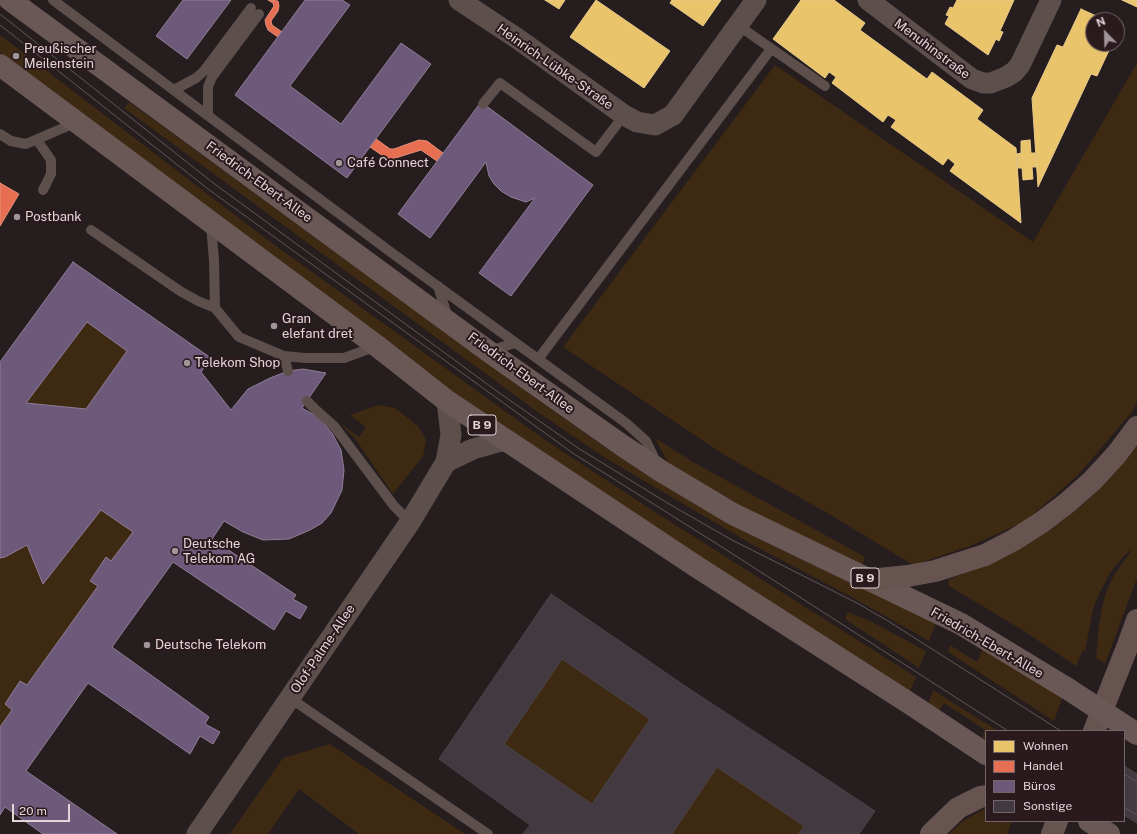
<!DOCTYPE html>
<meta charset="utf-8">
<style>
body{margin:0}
#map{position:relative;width:1137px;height:834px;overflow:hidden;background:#261d1f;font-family:"Public Sans",sans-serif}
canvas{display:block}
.legend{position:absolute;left:985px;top:730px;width:140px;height:92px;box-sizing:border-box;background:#2a191d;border:1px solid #746568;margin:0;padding:5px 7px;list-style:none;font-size:12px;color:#e2d6d9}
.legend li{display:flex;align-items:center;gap:8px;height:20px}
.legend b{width:20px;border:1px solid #746568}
.north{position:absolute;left:1085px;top:12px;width:40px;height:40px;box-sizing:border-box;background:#2a191d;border:1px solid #746568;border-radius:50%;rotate:337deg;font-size:11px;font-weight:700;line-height:16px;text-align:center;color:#e2d6d9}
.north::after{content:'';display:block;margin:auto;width:14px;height:18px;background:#a09598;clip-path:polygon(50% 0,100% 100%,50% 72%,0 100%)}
.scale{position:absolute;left:12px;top:804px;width:58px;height:18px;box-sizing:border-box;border:2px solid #e2d6d9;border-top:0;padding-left:5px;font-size:12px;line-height:14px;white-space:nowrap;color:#e2d6d9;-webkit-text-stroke:3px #2a191d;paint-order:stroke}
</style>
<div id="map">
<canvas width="1137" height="834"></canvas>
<ul class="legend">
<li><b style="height:11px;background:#e9c46a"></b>Wohnen</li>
<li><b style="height:11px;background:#e76f51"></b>Handel</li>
<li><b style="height:11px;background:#6d597a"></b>Büros</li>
<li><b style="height:11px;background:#433940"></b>Sonstige</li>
</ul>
<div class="north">N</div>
<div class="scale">20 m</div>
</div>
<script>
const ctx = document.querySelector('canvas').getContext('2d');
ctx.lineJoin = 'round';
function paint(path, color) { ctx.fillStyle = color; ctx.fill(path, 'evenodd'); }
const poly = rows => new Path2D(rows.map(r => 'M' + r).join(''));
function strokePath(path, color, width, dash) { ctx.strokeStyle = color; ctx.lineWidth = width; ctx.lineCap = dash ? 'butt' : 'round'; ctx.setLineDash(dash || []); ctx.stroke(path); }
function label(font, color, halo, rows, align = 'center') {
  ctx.font = font + ' "Public Sans",sans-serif'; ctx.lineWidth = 4; ctx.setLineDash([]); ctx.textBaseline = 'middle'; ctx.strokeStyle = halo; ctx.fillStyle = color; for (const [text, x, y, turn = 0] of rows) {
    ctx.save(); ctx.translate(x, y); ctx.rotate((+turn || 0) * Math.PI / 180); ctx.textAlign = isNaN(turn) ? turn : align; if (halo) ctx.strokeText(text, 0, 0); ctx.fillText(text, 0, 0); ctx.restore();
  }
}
const green = poly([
 [0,35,265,238,548,442,655,512,916,677,910,691,539,454,375,337,72,105,0,52],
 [1137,63,1137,401,1132,412,1078,475,1026,521,970,546,913,565,829,514,726,456,563,347,775,65,1033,242],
 [129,102,545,405,613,453,759,539,936,623,929,641,850,596,753,545,607,459,539,413,124,108],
 [87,322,127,351,86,409,26,403],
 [378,405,395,408,418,426,426,440,423,456,393,494,356,440,340,423,359,437,366,427,350,415],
 [655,438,693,462,865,557,861,567,723,497,668,463],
 [1137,445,1137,578,1105,664,1096,658,1099,624,1102,608,1106,592,1113,577,1133,548,1123,557,1110,573,1099,594,1093,609,1085,651,1083,650,1076,666,1019,628,949,586,948,582,950,579,989,563,1015,551,1048,531,1080,507,1097,491],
 [101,510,133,532,111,561,105,558,90,581,98,586,27,685,19,681,5,704,12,710,0,727,0,558,5,557,27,545,43,584],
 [848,612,872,622,926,651,919,668,845,619],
 [950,645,977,662,983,648,1063,696,1054,721,948,652],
 [562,659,650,719,592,804,504,744],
 [933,690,998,731,986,731,986,741,982,738,985,730,944,703,939,711,928,704],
 [330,744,465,834,359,834,299,789,268,834,230,834,283,758],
 [717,767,804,826,799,834,672,834],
 [986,808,986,821,1012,821,1007,834,949,834,963,821]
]);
const homes = poly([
 [545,0,565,0,559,9,545,0],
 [596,0,670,51,644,88,570,37,596,0],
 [672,0,721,0,703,26,670,3,672,0],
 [801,0,834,0,865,23,860,30,927,79,932,72,983,110,977,119,1016,148,1021,223,950,171,955,164,948,158,943,165,891,127,896,120,888,115,883,122,832,83,836,77,829,72,825,78,773,39,801,0],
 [957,0,1014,0,1000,31,1003,32,999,41,996,39,988,55,945,24,949,16,946,15,950,7,953,8,957,0],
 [1122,0,1137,0,1137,7,1122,0],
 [1081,9,1105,20,1093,20,1093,44,1112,44,1097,76,1091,74,1038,187,1032,98,1057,45,1063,47,1081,9],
 [1030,140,1031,153,1036,153,1037,167,1032,167,1033,179,1023,180,1022,168,1018,168,1017,154,1021,153,1021,141,1030,140]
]);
const shops = poly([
 [268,0,278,1,279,6,278,11,271,21,272,25,282,32,278,37,268,30,266,25,265,20,274,6,273,3,268,0],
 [376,139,390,149,394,149,419,140,427,141,443,153,437,161,421,150,392,159,386,158,370,147,376,139],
 [0,183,19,194,0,226,0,183]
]);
const offices = poly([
 [183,0,231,0,187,59,156,36,183,0],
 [305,0,342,0,350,5,290,86,341,124,401,43,431,64,347,178,235,95,305,0],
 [481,102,593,185,511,296,479,273,535,198,526,202,511,197,501,191,494,184,489,176,486,162,430,238,398,214,481,102],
 [73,262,211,358,201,372,231,410,248,389,270,378,288,371,303,369,326,373,302,408,318,417,332,433,341,450,344,470,342,490,331,513,322,523,310,530,289,539,263,540,243,532,224,521,212,539,296,595,293,599,307,607,300,619,286,611,274,630,173,562,112,647,209,717,205,724,220,732,213,744,200,736,190,754,88,683,26,771,117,834,43,834,5,807,0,815,0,727,12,710,5,704,20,681,27,685,98,586,90,581,106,557,111,561,133,532,101,510,43,584,27,545,5,557,0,558,0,362,73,262],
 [87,322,127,351,86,409,26,403,87,322]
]);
const building = poly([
 [551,594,685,686,875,811,859,834,799,834,804,826,717,767,672,834,523,834,530,825,439,759,551,594],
 [562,659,650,719,592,804,504,744,562,659],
 [1124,766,1137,774,1137,823,1124,815,1124,766]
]);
const service = poly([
 [53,0,392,253,626,423,646,441,657,464],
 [739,26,825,86],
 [174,90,196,78,204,71,251,8],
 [483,104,500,83,596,152,624,115],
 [208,115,208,87,212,77,259,14],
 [0,134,11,141,26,144,77,122],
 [37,140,51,160,51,174,43,190],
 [211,225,214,260,215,308,239,337,284,356,305,358,344,358,377,346],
 [91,230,180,291,198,301,215,308],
 [438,286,448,318],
 [489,351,515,343],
 [284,356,288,371],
 [539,358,771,49],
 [307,401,317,411,334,426,394,506,410,522],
 [290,698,488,834]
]);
const minor = poly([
 [459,0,518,39,624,115,637,122,655,125,673,115,756,0],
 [868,0,972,79,983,83,991,83,1006,77,1014,72,1020,65,1051,0],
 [446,462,473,449,505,440],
 [197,834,410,522,446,462,451,435,447,401]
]);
const primary = poly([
 [10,0,488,351,623,446,661,471,733,514,961,624,1068,689],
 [0,65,377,346,447,401,697,567,909,703,986,754],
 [1089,821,1109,834]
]);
const motorway = poly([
 [869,580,908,576,935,571,985,555,1014,540,1042,522,1067,503,1092,481,1116,455,1137,427],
 [1094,731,1128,645,1137,620],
 [931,834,958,808,980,797,986,796],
 [1052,834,1057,821]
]);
const tram = poly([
 [0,14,212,182,498,392,578,448,669,504,732,540,857,603,888,621,1061,731],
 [0,25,208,189,574,454,725,549,1008,731],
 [1124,774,1137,782],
 [1124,807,1137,815]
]);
const primaryBridge = poly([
 [1068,689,1137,734]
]);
const markers = [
 [16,56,4,"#a09598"],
 [339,163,4,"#a09598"],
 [17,217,4,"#a09598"],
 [274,326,4,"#a09598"],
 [187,363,4,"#a09598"],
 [175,551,4,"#a09598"],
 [147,645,4,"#a09598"]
];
const shields = [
 [482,425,28],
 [865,578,28]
];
const shieldNames = [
 ["B 9",482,425],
 ["B 9",865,578]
];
const poiNames = [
 ["Preußischer",24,49],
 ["Meilenstein",24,64],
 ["Café Connect",347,163],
 ["Postbank",25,217],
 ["Gran",282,319],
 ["elefant dret",282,334],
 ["Telekom Shop",195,363],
 ["Deutsche",183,544],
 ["Telekom AG",183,559],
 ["Deutsche Telekom",155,645]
];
const streetNames = [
 ["Menuhinstraße",932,49,37],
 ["Heinrich-Lübke-Straße",555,67,35],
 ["Friedrich-Ebert-Allee",259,182,36],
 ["Friedrich-Ebert-Allee",521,373,36],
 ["Friedrich-Ebert-Allee",987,643,30],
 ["Olof-Palme-Allee",323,649,-56]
];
paint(green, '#3e2913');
paint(homes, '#e9c46a');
strokePath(homes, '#e7c98b', 1);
paint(shops, '#e76f51');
strokePath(shops, '#e68e7a', 1);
paint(offices, '#6d597a');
strokePath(offices, '#907e96', 1);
paint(building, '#433940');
strokePath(building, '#4c4649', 1);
strokePath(service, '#5c4f4c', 10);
strokePath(minor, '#5c4f4c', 21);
strokePath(primary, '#695855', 22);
strokePath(motorway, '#675451', 22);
strokePath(tram, '#615756', 1);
strokePath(primaryBridge, '#695855', 22);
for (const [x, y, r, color] of markers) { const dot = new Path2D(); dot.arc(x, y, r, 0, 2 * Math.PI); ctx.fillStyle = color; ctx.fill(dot); strokePath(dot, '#2a191d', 1.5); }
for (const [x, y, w] of shields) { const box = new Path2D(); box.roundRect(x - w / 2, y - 10, w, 20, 3); ctx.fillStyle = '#2a191d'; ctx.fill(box); strokePath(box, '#e2d6d9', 1); }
label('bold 12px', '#e2d6d9', null, shieldNames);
label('13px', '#e2d6d9', '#2a191d', poiNames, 'left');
label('13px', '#e2d6d9', '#2a191d', streetNames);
</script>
